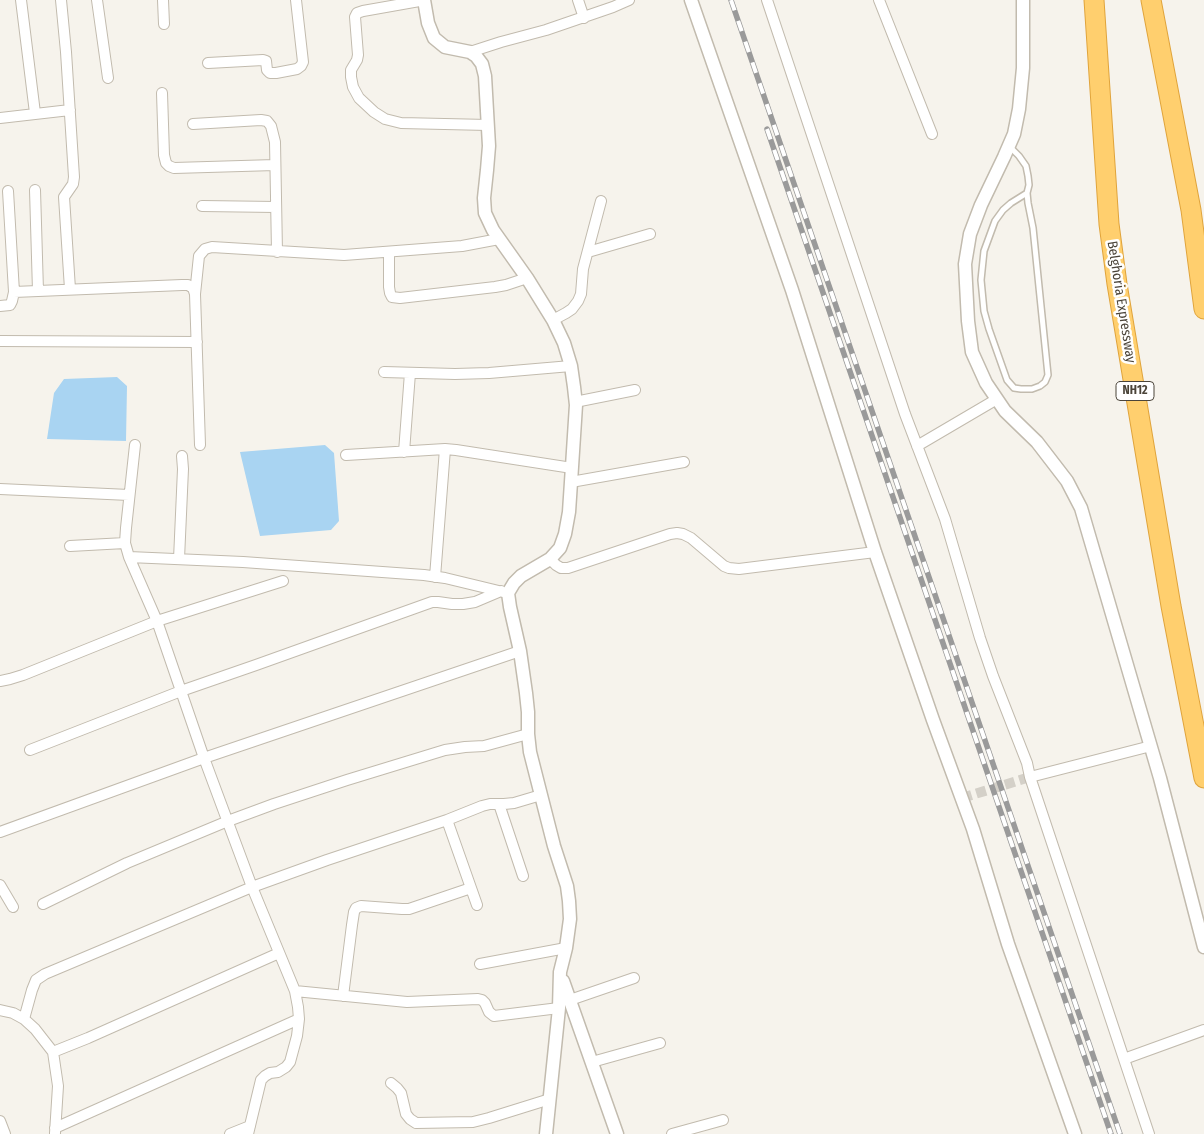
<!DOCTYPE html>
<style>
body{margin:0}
canvas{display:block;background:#f6f3ec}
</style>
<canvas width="1204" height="1134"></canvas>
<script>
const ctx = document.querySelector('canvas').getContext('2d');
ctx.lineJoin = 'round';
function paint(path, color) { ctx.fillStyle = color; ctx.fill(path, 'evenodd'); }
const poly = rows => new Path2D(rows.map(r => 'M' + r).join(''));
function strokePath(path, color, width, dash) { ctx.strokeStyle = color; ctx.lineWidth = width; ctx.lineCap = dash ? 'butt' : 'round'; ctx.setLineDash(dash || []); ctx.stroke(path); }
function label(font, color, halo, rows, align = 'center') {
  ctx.font = font + ' "Fira Sans Condensed",sans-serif'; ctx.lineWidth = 5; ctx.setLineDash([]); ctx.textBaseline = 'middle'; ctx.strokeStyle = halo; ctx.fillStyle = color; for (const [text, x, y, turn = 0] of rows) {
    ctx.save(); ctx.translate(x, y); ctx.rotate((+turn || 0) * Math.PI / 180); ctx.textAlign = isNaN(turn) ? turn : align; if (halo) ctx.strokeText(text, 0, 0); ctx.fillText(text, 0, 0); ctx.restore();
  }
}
const water = poly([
 [117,377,127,386,126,441,47,439,54,393,64,379],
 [325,445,334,453,339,521,331,530,260,536,240,452]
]);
const minorTunnel = poly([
 [962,798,1030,777]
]);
const service = poly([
 [1009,146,1019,156,1026,166,1028,176,1029,185,1027,193,1028,203,1033,228,1048,375,1045,382,1040,386,1032,389,1021,389,1014,388,1007,380,989,329,984,311,981,280,984,251,995,221,1003,210,1011,203,1027,193]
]);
const minor = poly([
 [21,0,35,113],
 [61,0,66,52,74,177,73,184,64,197,70,289],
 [97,0,108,78],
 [163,0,164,24],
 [425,0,363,11,357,13,355,17,358,55,357,60,351,70,351,77,353,87,359,98,374,112,385,119,401,123,488,125],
 [578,0,584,18],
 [767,0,905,414,945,519,980,638,993,676,1027,763,1030,777,1149,1134],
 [879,0,932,134],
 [470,52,501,42,546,30,613,7,629,0],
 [208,63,263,60,266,61,267,70,270,73,276,73,297,69,301,66,303,62,296,0],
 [162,93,164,155,166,163,169,166,174,168,275,165],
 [0,118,70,110],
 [193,124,261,120,267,121,271,126,275,142,277,252],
 [35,190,38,291],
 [202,206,276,207],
 [389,252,389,287,390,293,392,297,400,298,495,287,506,285,527,278],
 [588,252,650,234],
 [14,292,182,285,188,285,193,288,195,294,200,445],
 [195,294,199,256,205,249,212,247,344,255,462,246,499,239],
 [0,306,10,305,12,301,14,292,8,191],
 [553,320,566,313,572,309,578,301,581,294,583,269,601,201],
 [0,341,197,342],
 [384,372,455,374,489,373,571,366],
 [575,402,635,390],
 [135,445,126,528,125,543,129,557,157,621,204,758,252,887,295,991,298,1007,299,1019,297,1036,290,1062,286,1067,278,1072,270,1073,265,1076,261,1080,248,1134],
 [917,446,997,399],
 [404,452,410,373],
 [346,455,445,449,456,450,572,468],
 [571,482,684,462],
 [0,489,129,495],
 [70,546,125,543],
 [129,557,243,562,424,575,445,578,503,592],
 [179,559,183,469,182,456],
 [550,559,556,565,561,568,568,568,670,534,677,533,683,534,691,538,724,566,729,568,739,569,875,552],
 [435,577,445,449],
 [0,681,10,679,23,675,157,621,283,581],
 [30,750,181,691,256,665,432,602,438,602,452,604,463,604,475,602,501,591],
 [1030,777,1151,746],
 [499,804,523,876],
 [447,820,477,905],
 [0,832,204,758,520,651],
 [0,885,13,907],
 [43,904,127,863,228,821,274,804,347,780,445,750,465,747,484,746,528,734],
 [480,964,566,948],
 [295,991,407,1002,478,999,482,1000,485,1003,489,1012,494,1016,559,1008],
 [343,996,352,925,354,912,356,908,361,906,402,909,409,909,471,888],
 [570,1000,634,978],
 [0,1010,13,1013,24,1019,35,1029,53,1052,58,1086,55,1133],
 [24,1019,32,990,36,980,45,974,252,887,327,860,447,820,482,806,490,804,504,804,514,803,541,795],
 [53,1052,88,1038,279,953],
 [1124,1059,1204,1030],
 [592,1062,660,1043],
 [391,1083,397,1088,401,1093,406,1114,410,1119,416,1123,473,1122,489,1118,550,1099],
 [0,1121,5,1134],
 [55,1128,299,1019],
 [230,1134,250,1126],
 [672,1134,723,1120]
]);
const tertiary = poly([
 [424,0,428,23,434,38,445,47,470,52,476,56,482,64,485,76,489,146,487,170,484,198,485,213,493,230,527,278,553,320,564,343,571,366,574,387,576,405,571,482,569,512,565,534,560,548,550,559,521,576,514,583,508,593,510,607,520,651,526,693,528,712,528,734,530,752,554,846,567,886,569,901,570,919,566,948,560,972,559,1008,546,1134],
 [691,0,792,290,875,552,933,720,973,829,1008,944,1075,1134],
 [1023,0,1023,68,1019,109,1014,134,1004,157,981,205,970,234,965,264,968,321,972,352,986,383,1005,411,1037,442,1067,481,1081,508,1160,778,1204,947],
 [563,981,617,1134]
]);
const motorway = poly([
 [1094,0,1109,224,1117,284,1171,606,1204,778],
 [1151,0,1191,210,1204,309]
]);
const rail = poly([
 [731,0,1120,1134],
 [767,129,1111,1134]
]);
const shields = [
 [1135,391,38]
];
const shieldNames = [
 ["NH12",1135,391]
];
const streetNames = [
 ["Belghoria Expressway",1121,302,81]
];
paint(water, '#a9d4f2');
strokePath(minorTunnel, '#d4d0c8', 10, [10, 5]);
strokePath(service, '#c2bbae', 8);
strokePath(minor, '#c2bbae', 12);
strokePath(tertiary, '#c2bbae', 15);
strokePath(motorway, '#e0a43c', 21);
strokePath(service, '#fff', 5);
strokePath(minor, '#fff', 10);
strokePath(tertiary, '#fff', 12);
strokePath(motorway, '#ffcf6e', 19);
strokePath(rail, '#9a9a9a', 5.5);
strokePath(rail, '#fff', 4, [11]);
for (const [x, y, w] of shields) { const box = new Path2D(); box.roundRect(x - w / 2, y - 9.5, w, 19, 4); ctx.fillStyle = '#fff'; ctx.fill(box); strokePath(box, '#4b4439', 1); }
label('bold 12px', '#4b4439', null, shieldNames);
label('14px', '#4b4439', '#fff', streetNames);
</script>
